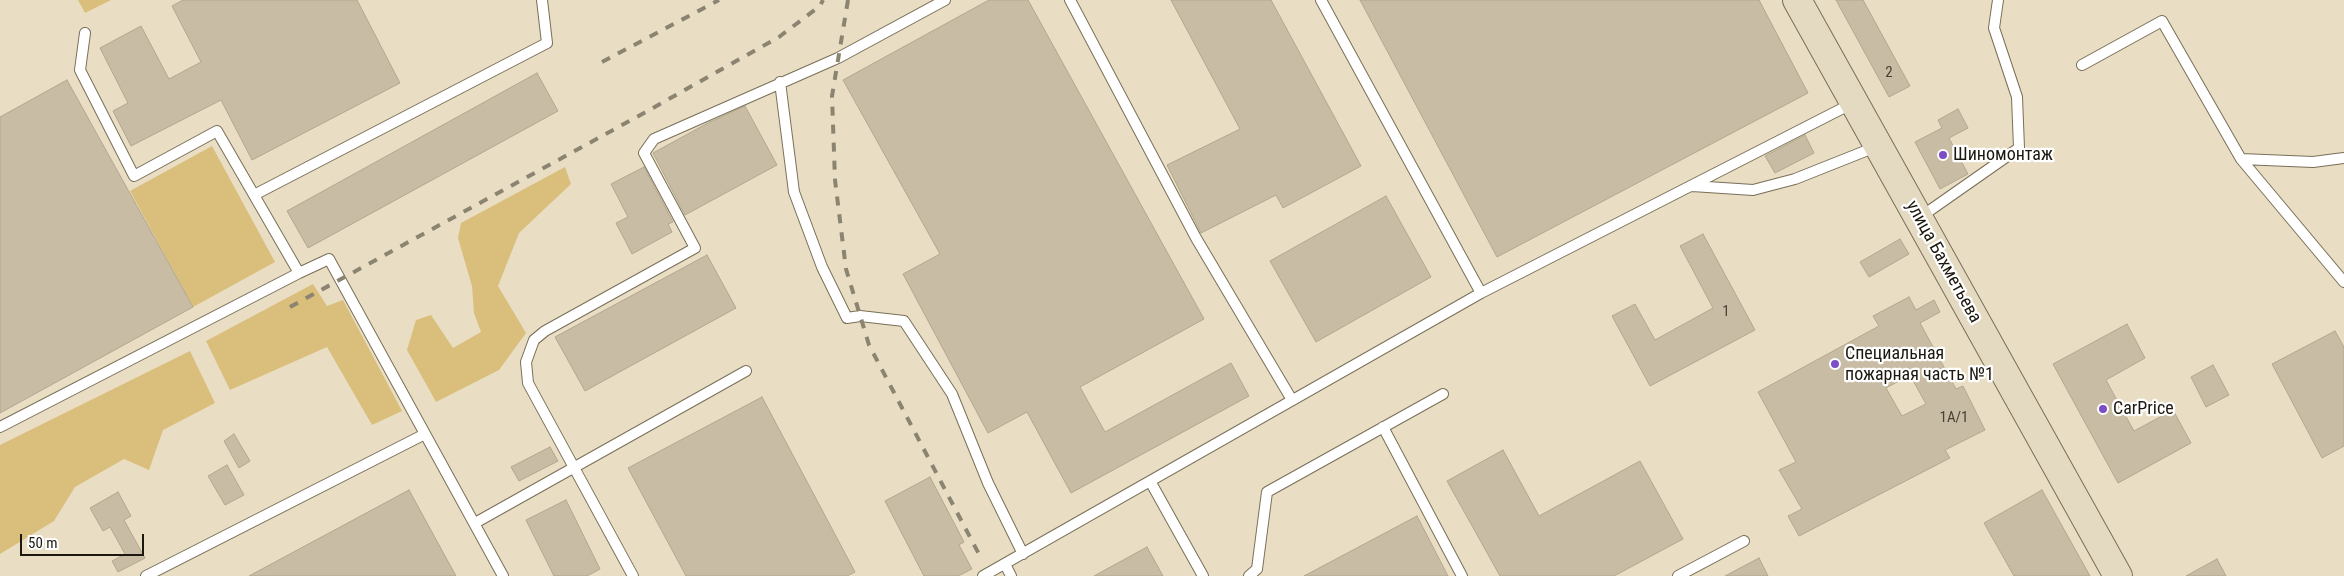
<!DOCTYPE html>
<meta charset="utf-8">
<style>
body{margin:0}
#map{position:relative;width:2344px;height:576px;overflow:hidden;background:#e9dec4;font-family:"Roboto Condensed",sans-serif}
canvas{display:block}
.scale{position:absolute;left:20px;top:534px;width:124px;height:22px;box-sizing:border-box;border:2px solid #1c180f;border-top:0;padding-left:6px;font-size:15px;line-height:18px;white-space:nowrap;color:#1c180f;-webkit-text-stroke:4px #fff;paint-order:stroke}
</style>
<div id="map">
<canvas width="2344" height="576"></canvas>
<div class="scale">50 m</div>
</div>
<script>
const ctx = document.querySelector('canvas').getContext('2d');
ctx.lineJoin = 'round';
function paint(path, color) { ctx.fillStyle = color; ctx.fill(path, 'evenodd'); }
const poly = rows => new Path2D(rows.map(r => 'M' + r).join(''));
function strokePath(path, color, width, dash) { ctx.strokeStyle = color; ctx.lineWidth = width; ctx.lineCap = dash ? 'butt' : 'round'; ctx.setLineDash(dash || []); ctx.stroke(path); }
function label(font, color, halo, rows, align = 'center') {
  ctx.font = font + ' "Roboto Condensed",sans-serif'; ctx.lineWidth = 4.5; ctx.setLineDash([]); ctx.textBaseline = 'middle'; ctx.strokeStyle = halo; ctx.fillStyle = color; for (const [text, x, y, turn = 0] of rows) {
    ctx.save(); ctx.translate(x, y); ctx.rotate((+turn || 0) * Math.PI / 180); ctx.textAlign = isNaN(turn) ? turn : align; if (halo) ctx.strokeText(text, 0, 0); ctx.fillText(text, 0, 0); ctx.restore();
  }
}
const green = poly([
 [78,0,111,0,85,13],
 [212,146,275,262,193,307,130,191],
 [565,167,571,184,519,233,498,286,526,333,499,370,436,402,407,350,416,320,431,315,453,348,481,332,474,313,472,286,458,238,461,223],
 [313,284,327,306,343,300,402,411,372,425,327,347,230,390,206,341],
 [190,351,215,403,163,430,149,470,124,459,75,487,54,521,0,554,0,445]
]);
const building = poly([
 [183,0,357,0,400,83,252,160,221,100,131,146,113,111,128,103,100,48,141,26,169,79,201,62,172,6,183,0],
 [989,0,1028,0,1204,319,1080,387,1105,432,1231,363,1249,396,1071,493,1027,412,988,433,903,274,940,254,843,80,989,0],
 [1171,0,1271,0,1361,166,1283,208,1276,195,1201,233,1167,165,1240,129,1171,0],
 [1360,0,1759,0,1808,93,1497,257,1360,0],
 [1836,0,1863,0,1910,86,1889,97,1836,0],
 [537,73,558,111,308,248,287,211,537,73],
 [67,80,193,307,0,413,0,117,67,80],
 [745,106,777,165,685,215,653,153,708,123,745,106],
 [1958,109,1968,128,1949,138,1968,174,1940,189,1915,142,1942,128,1938,120,1958,109],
 [1805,135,1814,153,1775,173,1765,156,1805,135],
 [644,167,673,222,668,224,672,232,632,254,616,223,628,217,611,184,644,167],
 [1386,196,1431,277,1316,342,1270,261,1386,196],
 [1703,234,1755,330,1650,386,1612,316,1635,304,1655,340,1713,308,1680,246,1703,234],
 [1900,239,1909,254,1869,277,1860,262,1900,239],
 [707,255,736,308,585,391,555,337,707,255],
 [1909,297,1916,310,1934,300,1940,312,1920,323,1956,389,1963,386,1985,430,1945,450,1950,458,1799,536,1788,516,1802,509,1779,470,1796,462,1758,392,1879,326,1873,316,1909,297],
 [1910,375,1926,404,1902,416,1886,388,1910,375],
 [2127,324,2145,358,2106,380,2134,431,2173,410,2191,443,2118,483,2053,364,2127,324],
 [2335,331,2344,347,2344,446,2322,458,2272,364,2335,331],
 [2213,365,2229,395,2206,407,2191,377,2213,365],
 [762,397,855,572,847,576,686,576,628,468,762,397],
 [234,434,250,461,239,468,224,441,234,434],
 [550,447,558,461,519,481,511,467,550,447],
 [1503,450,1539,516,1640,461,1683,539,1614,576,1500,576,1447,481,1503,450],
 [227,465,244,495,225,505,208,476,227,465],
 [930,477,964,542,959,545,972,569,958,576,924,576,885,501,930,477],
 [409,490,456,576,249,576,409,490],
 [2042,490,2090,576,2014,576,1984,523,2042,490],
 [118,492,131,516,124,520,145,558,118,572,112,561,125,554,110,527,103,531,90,508,118,492],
 [566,500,600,569,587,576,554,576,526,520,566,500],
 [1417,516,1448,576,1304,576,1417,516],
 [1147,547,1163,576,1094,576,1147,547],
 [1759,558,1768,576,1725,576,1759,558],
 [2217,559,2226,576,2186,576,2217,559]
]);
const lane = poly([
 [1070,0,1196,238,1292,400],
 [1321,0,1481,293],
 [85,33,80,70,134,176,217,131,299,273,329,259,503,576],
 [2082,65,2162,21,2241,159,2313,162,2344,158],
 [780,82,794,192,822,267,847,318,860,316,904,321,952,394,988,483,1023,554],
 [2241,159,2344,282],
 [1692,186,1753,190,1795,179,1878,146],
 [254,195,547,43,542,0],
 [1919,218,2019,148,2017,97,1994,28,1998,0],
 [0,427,299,273],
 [1383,427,1462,576],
 [1150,481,1203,576],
 [475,523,746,371],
 [1005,564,1011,576],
 [146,576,425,434],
 [633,576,528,383,526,362,534,340,545,331,695,248,644,153,654,139,838,58,945,0],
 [983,576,1481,293,1853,103],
 [1249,576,1257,569,1267,492,1443,394],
 [1678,576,1744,541]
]);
const secondary = poly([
 [1797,0,2118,576]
]);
const rail = poly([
 [848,0,832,96,835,180,846,269,869,345,981,558],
 [602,62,719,0],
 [290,307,644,113,779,37,820,6,823,0]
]);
const markers = [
 [1943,155,5,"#7b4dc6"],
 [1835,364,5,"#7b4dc6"],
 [2103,409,5,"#7b4dc6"]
];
const numberNames = [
 ["2",1889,73],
 ["1",1726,312],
 ["1А/1",1954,418]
];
const poiNames = [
 ["Шиномонтаж",1953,155],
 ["Специальная",1845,354],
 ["пожарная часть №1",1845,375],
 ["CarPrice",2113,409]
];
const streetNames = [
 ["улица Бахметьева",1943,262,61]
];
paint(green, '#dabe7b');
paint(building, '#c8bda4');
strokePath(building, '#b2a78e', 1);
strokePath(lane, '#796f58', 12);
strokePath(secondary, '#796f58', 30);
strokePath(lane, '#fff', 10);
strokePath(secondary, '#e3dac1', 28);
strokePath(rail, '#8b8471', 4, [9, 9]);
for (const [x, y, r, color] of markers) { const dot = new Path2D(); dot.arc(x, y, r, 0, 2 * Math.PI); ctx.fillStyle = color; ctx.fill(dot); strokePath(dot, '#fff', 2); }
label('15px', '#474134', null, numberNames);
label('18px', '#1c180f', '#fff', poiNames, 'left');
label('18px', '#1c180f', '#fff', streetNames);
</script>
